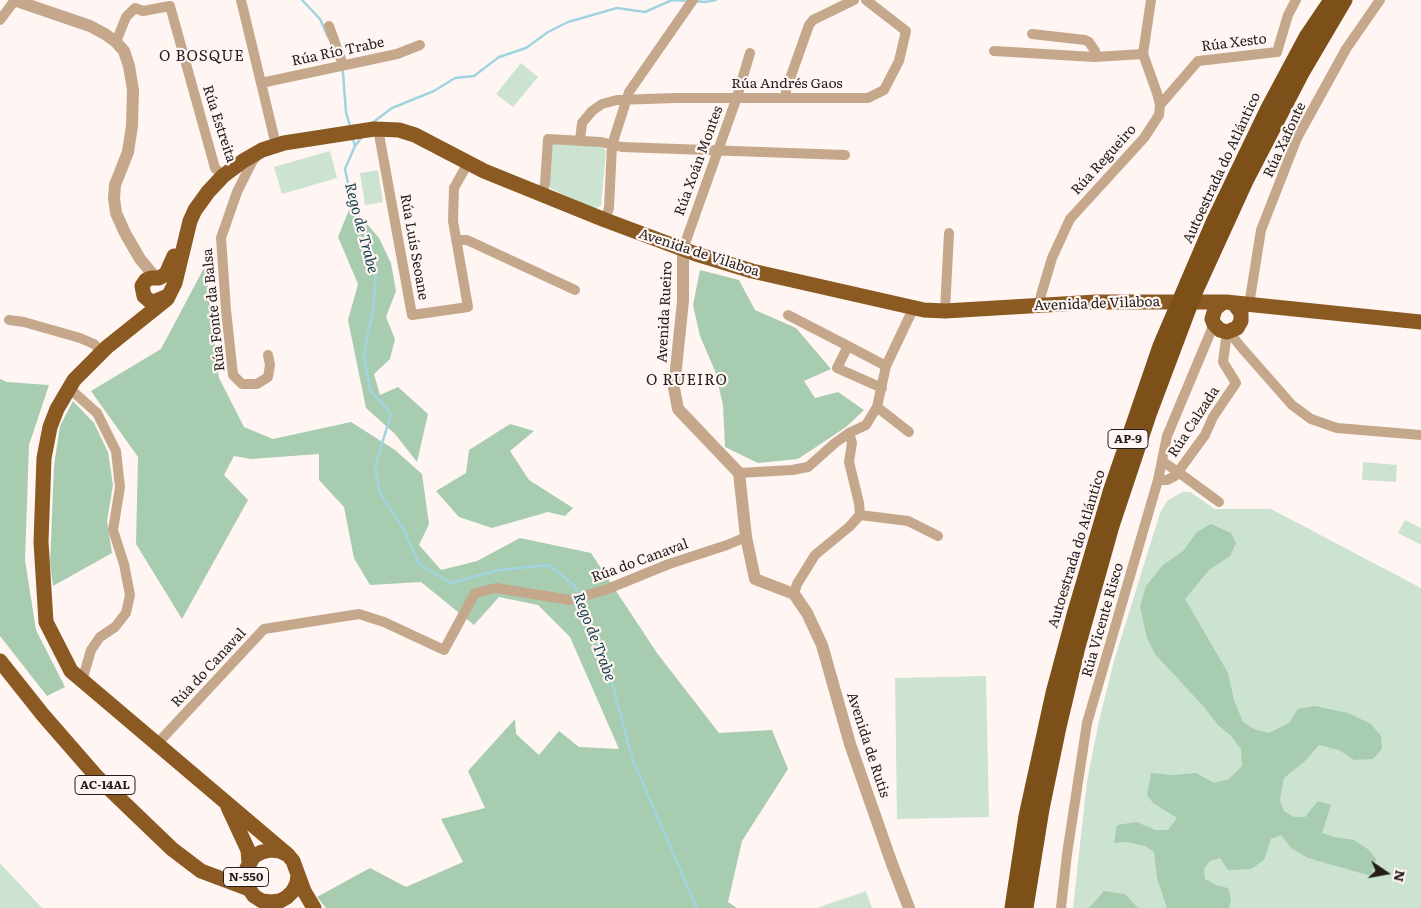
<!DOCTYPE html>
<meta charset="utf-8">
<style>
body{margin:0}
#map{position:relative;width:1421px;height:908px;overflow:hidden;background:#fff5f2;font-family:Literata,serif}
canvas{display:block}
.north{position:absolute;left:1361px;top:848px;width:50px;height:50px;-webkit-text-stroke:4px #fff5f2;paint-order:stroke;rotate:102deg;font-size:14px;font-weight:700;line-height:20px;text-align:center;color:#231e1c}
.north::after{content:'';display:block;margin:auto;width:18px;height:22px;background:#231e1c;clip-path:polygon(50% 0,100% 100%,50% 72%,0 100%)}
</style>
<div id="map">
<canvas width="1421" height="908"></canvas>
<div class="north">N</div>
</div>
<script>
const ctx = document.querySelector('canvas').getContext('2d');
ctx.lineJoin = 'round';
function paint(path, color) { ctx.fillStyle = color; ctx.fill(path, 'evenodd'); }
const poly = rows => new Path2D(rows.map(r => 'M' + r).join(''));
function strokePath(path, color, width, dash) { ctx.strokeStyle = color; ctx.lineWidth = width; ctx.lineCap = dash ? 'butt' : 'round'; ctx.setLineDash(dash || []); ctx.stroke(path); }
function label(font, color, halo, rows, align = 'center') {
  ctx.font = font + ' Literata,serif'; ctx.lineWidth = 4.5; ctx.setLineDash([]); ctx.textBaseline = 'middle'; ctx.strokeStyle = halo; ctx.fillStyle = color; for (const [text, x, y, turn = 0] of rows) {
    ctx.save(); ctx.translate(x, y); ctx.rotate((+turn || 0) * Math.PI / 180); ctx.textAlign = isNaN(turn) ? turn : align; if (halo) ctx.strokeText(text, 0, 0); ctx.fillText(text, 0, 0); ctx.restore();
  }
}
const green = poly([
 [521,63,538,77,513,107,496,94],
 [554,142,603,147,606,151,601,206,593,209,550,188,549,185,552,145],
 [330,151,337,178,282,194,274,167],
 [378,170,383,202,365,205,360,173],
 [1363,462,1397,465,1396,482,1362,480],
 [1182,492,1190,492,1215,509,1271,509,1421,588,1421,908,1073,908,1087,781,1099,721,1114,661,1160,513,1167,501],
 [1405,520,1421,528,1421,545,1398,533],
 [986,676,989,817,897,819,895,678],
 [0,863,42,908,0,908],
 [866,891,872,908,817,908]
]);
const forest = poly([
 [351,205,379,238,391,263,396,291,386,317,395,339,390,359,374,374,380,395,398,387,428,414,417,462,395,434,366,408,348,320,358,284,338,237],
 [205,266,219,378,244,427,273,439,351,422,395,450,422,474,429,524,419,545,441,570,477,561,520,538,591,553,657,653,719,733,772,730,788,769,742,841,728,902,737,908,326,908,317,897,370,868,406,887,463,862,441,819,485,808,468,771,515,719,516,734,539,755,559,731,579,747,619,749,570,637,538,605,499,597,474,625,421,582,370,585,354,558,344,507,319,480,319,454,251,459,234,456,224,475,248,500,182,619,136,544,138,457,91,391,161,349],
 [700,270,739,280,755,310,796,328,831,369,804,381,815,398,838,392,864,410,846,427,798,459,758,463,725,447,723,405,715,371,700,336,693,305],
 [0,379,7,382,49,385,29,445,25,560,36,630,65,687,47,696,0,636],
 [73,401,94,423,108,452,113,485,107,521,112,553,53,586,50,564,54,466,60,426],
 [510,424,534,431,510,451,529,480,573,508,565,516,548,512,492,528,459,517,436,491,466,473,469,450],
 [1211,524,1231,533,1236,543,1230,556,1209,570,1185,599,1228,673,1234,700,1243,722,1254,729,1269,733,1289,723,1298,709,1315,706,1348,713,1371,724,1381,736,1382,749,1373,759,1354,760,1339,750,1319,745,1306,760,1284,778,1280,800,1284,811,1294,817,1305,817,1318,801,1331,805,1322,833,1334,837,1354,840,1369,850,1376,859,1371,876,1308,858,1291,848,1281,835,1271,839,1264,860,1251,869,1228,870,1220,858,1210,861,1204,869,1205,879,1218,886,1228,888,1231,899,1229,908,1167,908,1157,878,1154,852,1145,846,1127,842,1114,843,1117,825,1137,822,1155,830,1168,830,1177,818,1153,803,1147,795,1151,773,1173,775,1196,773,1214,783,1229,779,1242,766,1241,749,1230,735,1218,725,1205,708,1155,654,1147,638,1140,607,1146,586,1163,565,1183,551,1197,532],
 [1104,891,1125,894,1138,908,1089,908]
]);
const stream = poly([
 [302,0,320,19,328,37],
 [695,1,705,2,716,0],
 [341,68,343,73,346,112,350,126],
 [372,123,392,108,434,91,455,78,474,76,499,57,526,48,548,32,568,22,617,8,645,12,672,0,690,1],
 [353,139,355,146,345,169,356,222,363,245,376,276,373,310,364,354,370,390,391,414,375,467,380,493,403,528,419,564,451,583,499,570,549,565,574,585,578,595],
 [355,146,362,137],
 [580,600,610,675,633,761,697,908]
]);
const minor = poly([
 [241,0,276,145],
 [0,20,15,0],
 [329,26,343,65],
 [1032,34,1085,40,1089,42,1095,51,1094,57],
 [116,42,126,17,135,8,143,11,170,6,215,168,223,176],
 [994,51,1094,57,1143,54],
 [261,83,397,54,420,45],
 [786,97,786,90,809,25,813,20,854,0],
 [1160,105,1198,61,1277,52,1288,15,1296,0],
 [378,129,412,315,468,307,453,221,454,188,468,163],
 [580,140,582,123,592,111,602,104,617,100,676,98,868,98,884,90,899,61,906,31,866,0],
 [256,157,252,162,237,192,221,238,226,310,233,375,242,384,257,384,268,377,270,365,268,355],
 [541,194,545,184,548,139,601,142,622,147,845,155],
 [605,220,609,208,612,145,629,92,693,0],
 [456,240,467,240,575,290],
 [683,249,737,97,750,53],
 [1040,305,1041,295,1052,258,1070,219,1144,138,1159,115,1160,105,1157,93,1143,54,1151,0],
 [1249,305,1261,230,1297,138,1346,49,1380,0],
 [945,311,949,233],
 [788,315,848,346],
 [9,320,24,322,80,338,94,344,99,349],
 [1229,332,1241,347,1292,405,1311,419,1337,428,1421,435],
 [69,388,97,413,116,451,120,487,113,530,124,564,130,595,126,613,115,627,100,637,91,650,82,681],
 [882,388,837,368,848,346,886,366],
 [877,407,909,432],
 [739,473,792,470,808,467,835,443,849,433,866,425,877,407,886,366,914,307],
 [1158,480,1167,480,1175,476,1178,472,1162,461],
 [1219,502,1178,472,1205,435,1213,417,1236,383,1223,362,1227,332],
 [860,515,908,521,938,536],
 [794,594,797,584,815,555,849,527,860,515,859,503,849,462,852,443,849,433],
 [156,745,264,629,359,614,384,622,444,650,475,593,496,588,570,600,605,590,669,564,727,545,746,537],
 [1061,908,1067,854,1087,723,1158,480,1167,436,1214,324]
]);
const tertiary = poly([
 [14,0,90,26,105,34,116,42,124,51,129,66,133,90,132,126,128,152,115,185,114,198,116,213,125,233,140,259,155,277],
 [683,249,683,301,674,388,678,409,739,473,746,537,755,579,794,594,807,613,822,645,850,744,892,864,909,908]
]);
const trunk = poly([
 [168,296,156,301,151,302,144,296,142,286,146,280,151,278,159,278,166,274,174,256],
 [1222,303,1215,309,1212,319,1214,324,1220,330,1227,332,1237,328,1241,321,1241,313,1234,304],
 [0,661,43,715,97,777,172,849,201,871,249,889],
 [228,807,248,850,249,863],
 [288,855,71,671,46,622,41,542,44,458,50,427,57,409,74,380,107,347,167,299,175,283,190,221,195,210,208,192,223,176,243,161,262,150,284,143,374,129,399,130,415,135,484,171,605,220,696,254,752,271,924,310,945,311,1096,302,1226,302,1421,322],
 [298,875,297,883,293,891,287,897,280,901,271,902,262,901,254,896,249,889,246,881,247,868,254,856,262,852,271,850,280,851,288,855,293,861,304,891,314,908]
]);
const motorway = poly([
 [1012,908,1026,816,1053,693,1075,611,1110,492,1160,346,1214,220,1268,108,1306,37,1331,0],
 [1026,908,1042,809,1059,727,1078,647,1112,526,1150,412,1194,295,1247,179,1302,73,1345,0]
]);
const shields = [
 [1128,439,40],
 [105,785,60],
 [246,877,45]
];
const shieldNames = [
 ["AP-9",1128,439],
 ["AC-14AL",105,785],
 ["N-550",246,877]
];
const streetNames = [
 ["Rúa Xesto",1234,43,-7],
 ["Rúa Río Trabe",338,52,-12],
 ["Rúa Andrés Gaos",787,84],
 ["Rúa Estreita",219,124,72],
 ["Rúa Xafonte",1285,140,-65],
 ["Rúa Regueiro",1104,160,-48],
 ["Rúa Xoán Montes",699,161,-70],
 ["Autoestrada do Atlántico",1222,168,-65],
 ["Rúa Luís Seoane",414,247,80],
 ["Avenida de Vilaboa",699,253,18],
 ["Avenida de Vilaboa",1097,304,-2],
 ["Rúa Fonte da Balsa",214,310,-96],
 ["Avenida Rueiro",665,312,-87],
 ["Rúa Calzada",1194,422,-57],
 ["Autoestrada do Atlántico",1077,549,-73],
 ["Rúa do Canaval",640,561,-20],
 ["Rúa Vicente Risco",1103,620,-74],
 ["Rúa do Canaval",209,668,-47],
 ["Avenida de Rutis",868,745,72]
];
const neighbourhoodNames = [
 ["O BOSQUE",202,57],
 ["O RUEIRO",687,381]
];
const waterNames = [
 ["Rego de Trabe",361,228,75],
 ["Rego de Trabe",594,637,69]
];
paint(green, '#cce3d1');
paint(forest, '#a8ccb0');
strokePath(stream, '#a1d4e1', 2.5);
strokePath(minor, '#c5a88c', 10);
strokePath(tertiary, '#c5a88c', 12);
strokePath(trunk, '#8b5a22', 15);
strokePath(motorway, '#7e5019', 15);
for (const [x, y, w] of shields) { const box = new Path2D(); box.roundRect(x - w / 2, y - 9.5, w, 19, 4); ctx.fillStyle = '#fff5f2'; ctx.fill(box); strokePath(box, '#231e1c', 1); }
label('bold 12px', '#231e1c', null, shieldNames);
label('14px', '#231e1c', '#fff5f2', streetNames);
ctx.letterSpacing = '1px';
label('15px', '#231e1c', '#fff5f2', neighbourhoodNames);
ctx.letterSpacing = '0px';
label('italic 15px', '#123f4a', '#fff5f2', waterNames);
</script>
